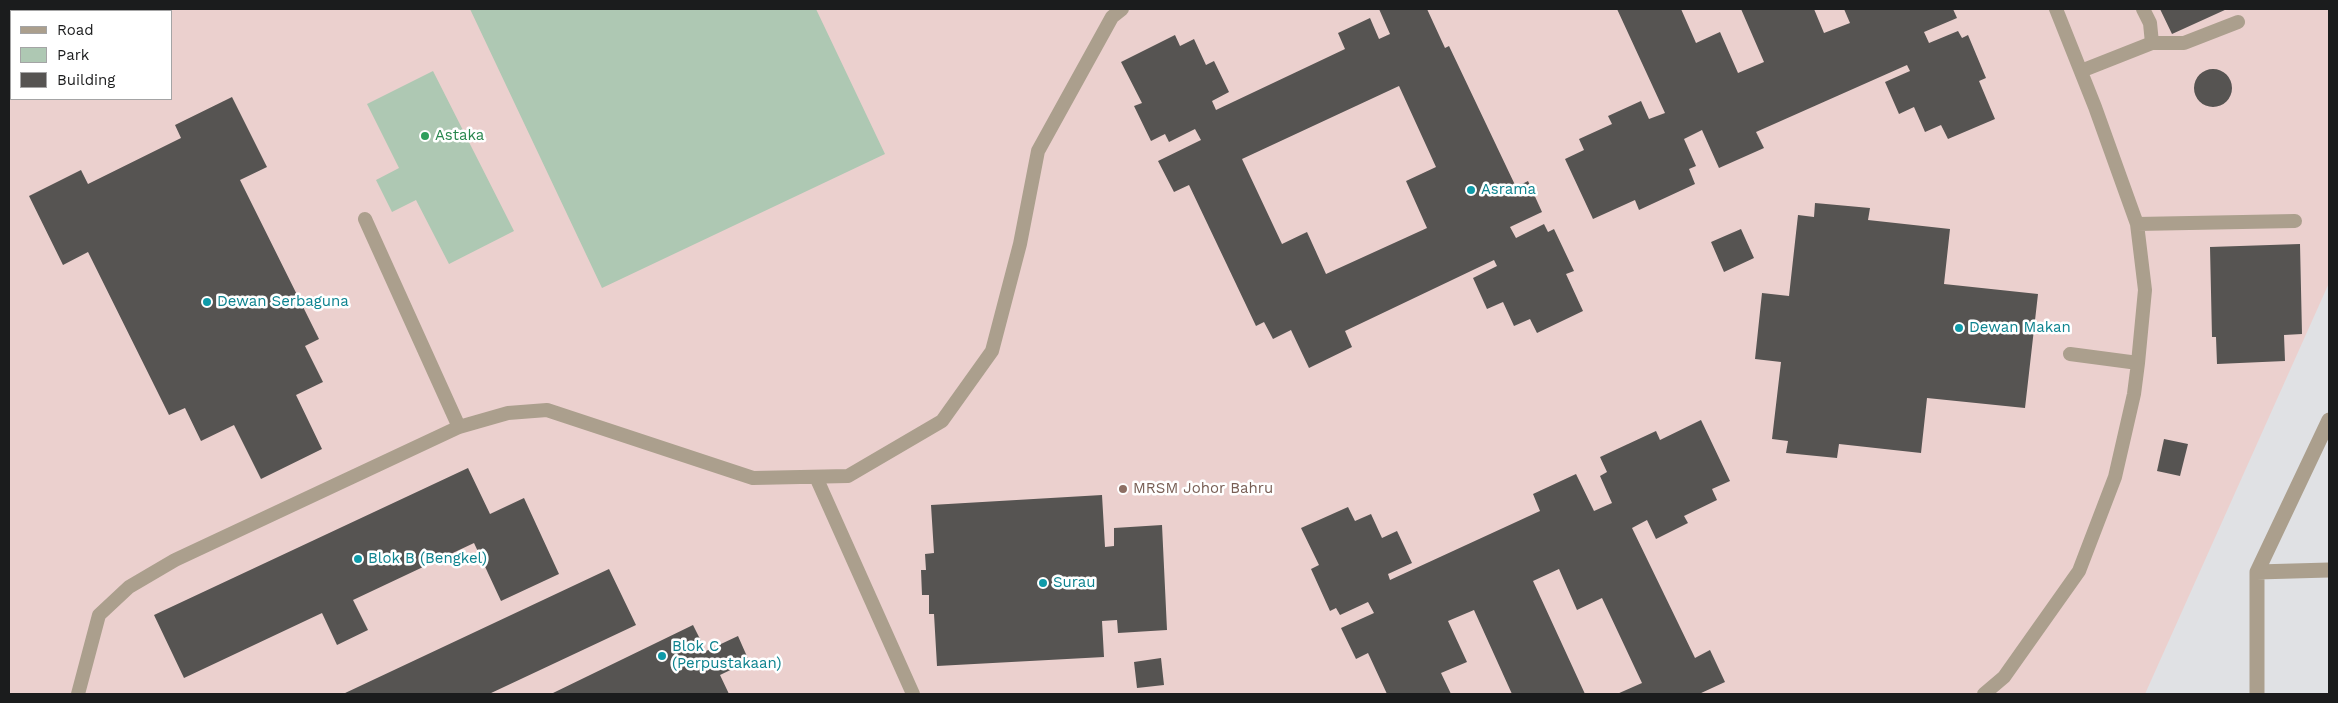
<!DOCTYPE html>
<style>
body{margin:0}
#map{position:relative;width:2338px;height:703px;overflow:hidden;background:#e0e1e4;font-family:"Work Sans",sans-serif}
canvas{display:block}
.frame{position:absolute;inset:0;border:10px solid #1b1c1d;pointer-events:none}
.legend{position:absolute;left:10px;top:10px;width:162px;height:90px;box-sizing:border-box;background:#fff;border:1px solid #a4a4a5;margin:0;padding:6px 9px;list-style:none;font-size:15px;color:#1b1c1d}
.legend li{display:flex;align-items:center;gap:10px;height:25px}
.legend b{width:25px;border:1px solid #a4a4a5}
</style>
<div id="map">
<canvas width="2338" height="703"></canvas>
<div class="frame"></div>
<ul class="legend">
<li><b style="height:6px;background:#ab9f8d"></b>Road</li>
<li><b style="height:14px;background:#aec8b3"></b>Park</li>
<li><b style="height:14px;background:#565452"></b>Building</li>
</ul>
</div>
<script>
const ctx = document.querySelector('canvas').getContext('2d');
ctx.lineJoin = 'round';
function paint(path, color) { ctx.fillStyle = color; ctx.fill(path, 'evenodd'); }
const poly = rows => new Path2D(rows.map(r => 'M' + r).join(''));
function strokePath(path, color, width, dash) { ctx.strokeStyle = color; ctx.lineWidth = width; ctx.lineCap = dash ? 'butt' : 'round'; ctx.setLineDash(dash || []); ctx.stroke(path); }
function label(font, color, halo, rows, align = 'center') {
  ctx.font = font + ' "Work Sans",sans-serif'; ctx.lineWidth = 5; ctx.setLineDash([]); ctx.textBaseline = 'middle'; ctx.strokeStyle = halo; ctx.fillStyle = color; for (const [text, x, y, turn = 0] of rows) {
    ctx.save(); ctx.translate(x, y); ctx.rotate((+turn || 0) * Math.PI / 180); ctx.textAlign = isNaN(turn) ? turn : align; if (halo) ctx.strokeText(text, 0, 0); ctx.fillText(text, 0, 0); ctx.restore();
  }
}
const education = poly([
 [9,9,2329,9,2329,283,2145,694,9,694],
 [11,11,171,11,171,99,11,99]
]);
const green = poly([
 [470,9,816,9,885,154,602,288],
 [433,71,514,231,449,264,416,200,392,212,376,180,399,168,367,104]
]);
const building = poly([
 [1379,9,1427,9,1445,48,1449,46,1516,187,1528,181,1542,212,1510,227,1516,238,1544,224,1548,232,1554,229,1574,271,1566,274,1583,311,1537,333,1530,319,1514,326,1503,302,1487,309,1473,278,1497,266,1494,260,1345,331,1352,347,1309,368,1291,330,1273,339,1264,322,1256,326,1189,185,1174,192,1158,161,1201,140,1195,129,1169,142,1165,134,1151,141,1134,106,1142,103,1121,62,1175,35,1180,46,1194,39,1206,65,1214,61,1229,92,1212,101,1216,110,1345,49,1338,33,1370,18,1379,39,1390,34],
 [1399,86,1436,167,1406,181,1427,228,1326,274,1307,232,1282,244,1242,159],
 [1617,9,1681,9,1696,43,1720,32,1738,73,1764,62,1741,9,1814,9,1824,33,1850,23,1844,9,1953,9,1957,18,1924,32,1929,43,1958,31,1962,38,1968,35,1986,78,1979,81,1995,119,1948,139,1941,125,1925,132,1914,107,1899,114,1885,82,1910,71,1907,65,1756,132,1764,148,1719,168,1702,130,1684,139,1696,166,1689,169,1695,184,1639,210,1635,200,1593,219,1565,159,1584,150,1579,139,1612,124,1608,116,1641,101,1649,119,1665,113],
 [2160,9,2227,9,2172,34],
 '2194 88a19 19 0 1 1 38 0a19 19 0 1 1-38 0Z',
 [232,97,267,167,240,180,319,339,305,346,323,382,296,395,322,449,261,479,234,425,201,441,185,408,169,415,88,252,63,265,29,196,81,170,88,184,181,138,175,125],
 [1815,203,1870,208,1868,220,1950,229,1944,284,2038,294,2025,408,1927,398,1921,453,1839,444,1837,458,1786,453,1788,441,1772,439,1781,362,1755,359,1762,293,1789,296,1798,215,1814,217],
 [1741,229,1754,258,1724,272,1711,242],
 [2300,244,2302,334,2284,335,2285,361,2217,364,2216,337,2212,337,2210,247],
 [1701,420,1730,481,1712,489,1717,500,1684,516,1688,523,1656,539,1647,520,1632,528,1695,658,1710,650,1725,682,1699,694,1617,694,1642,683,1602,598,1577,610,1559,569,1533,581,1585,694,1512,694,1474,610,1448,621,1467,662,1441,673,1451,694,1387,694,1368,653,1356,659,1341,628,1374,613,1368,602,1340,615,1336,608,1330,611,1311,569,1319,565,1301,528,1348,507,1355,521,1371,514,1382,538,1397,531,1412,563,1388,574,1390,580,1540,511,1533,494,1576,474,1594,511,1612,503,1600,476,1607,472,1600,457,1656,431,1660,440],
 [2164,439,2188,444,2180,476,2157,471],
 [468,468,490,514,524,498,559,574,501,601,474,543,353,600,368,630,337,645,322,613,184,678,154,615],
 [1102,495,1105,547,1114,546,1114,528,1162,525,1167,630,1118,633,1117,620,1102,621,1104,657,937,666,934,614,929,614,929,595,922,595,921,570,926,570,925,554,934,553,931,505],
 [609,569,636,625,489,694,343,694],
 [693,625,706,651,738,636,749,661,720,675,729,694,553,693],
 [1161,658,1164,685,1137,688,1134,662]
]);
const lane = poly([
 [2143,9,2150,23,2152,43],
 [2081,71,2152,43,2184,43,2238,22],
 [365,219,459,427],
 [2137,224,2295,221],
 [2070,354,2138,363],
 [816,477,913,694],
 [78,694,99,615,129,587,175,560,459,427,508,413,547,410,753,478,848,476,942,421,992,351,1020,244,1038,151,1112,17,1122,9],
 [1984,694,2004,677,2079,571,2115,477,2134,394,2138,363,2145,290,2137,224,2095,107,2056,9]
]);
const street = poly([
 [2257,572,2329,570],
 [2257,694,2257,572,2329,420]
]);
const markers = [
 [425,136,5,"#2e9e5b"],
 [1471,190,5,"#0f9aa8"],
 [207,302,5,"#0f9aa8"],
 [1959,328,5,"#0f9aa8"],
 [1123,489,5,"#8d6e63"],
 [358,559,5,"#0f9aa8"],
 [1043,583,5,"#0f9aa8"],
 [662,656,5,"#0f9aa8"]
];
const leisureNames = [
 ["Astaka",435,136]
];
const cultureNames = [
 ["Asrama",1481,190],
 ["Dewan Serbaguna",217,302],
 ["Dewan Makan",1969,328],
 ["Blok B (Bengkel)",368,559],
 ["Surau",1053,583],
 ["Blok C",672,647],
 ["(Perpustakaan)",672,664]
];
const educationNames = [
 ["MRSM Johor Bahru",1133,489]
];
paint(education, '#ebd0ce');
paint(green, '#aec8b3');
paint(building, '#565452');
strokePath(lane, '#ab9f8d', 14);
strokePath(street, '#ab9f8d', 15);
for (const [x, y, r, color] of markers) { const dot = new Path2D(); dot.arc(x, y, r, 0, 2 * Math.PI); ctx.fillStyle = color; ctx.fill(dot); strokePath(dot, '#fff', 2); }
label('15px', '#27864d', '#fff', leisureNames, 'left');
label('15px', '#0d838f', '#fff', cultureNames, 'left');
label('15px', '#785e54', '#fff', educationNames, 'left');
</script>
